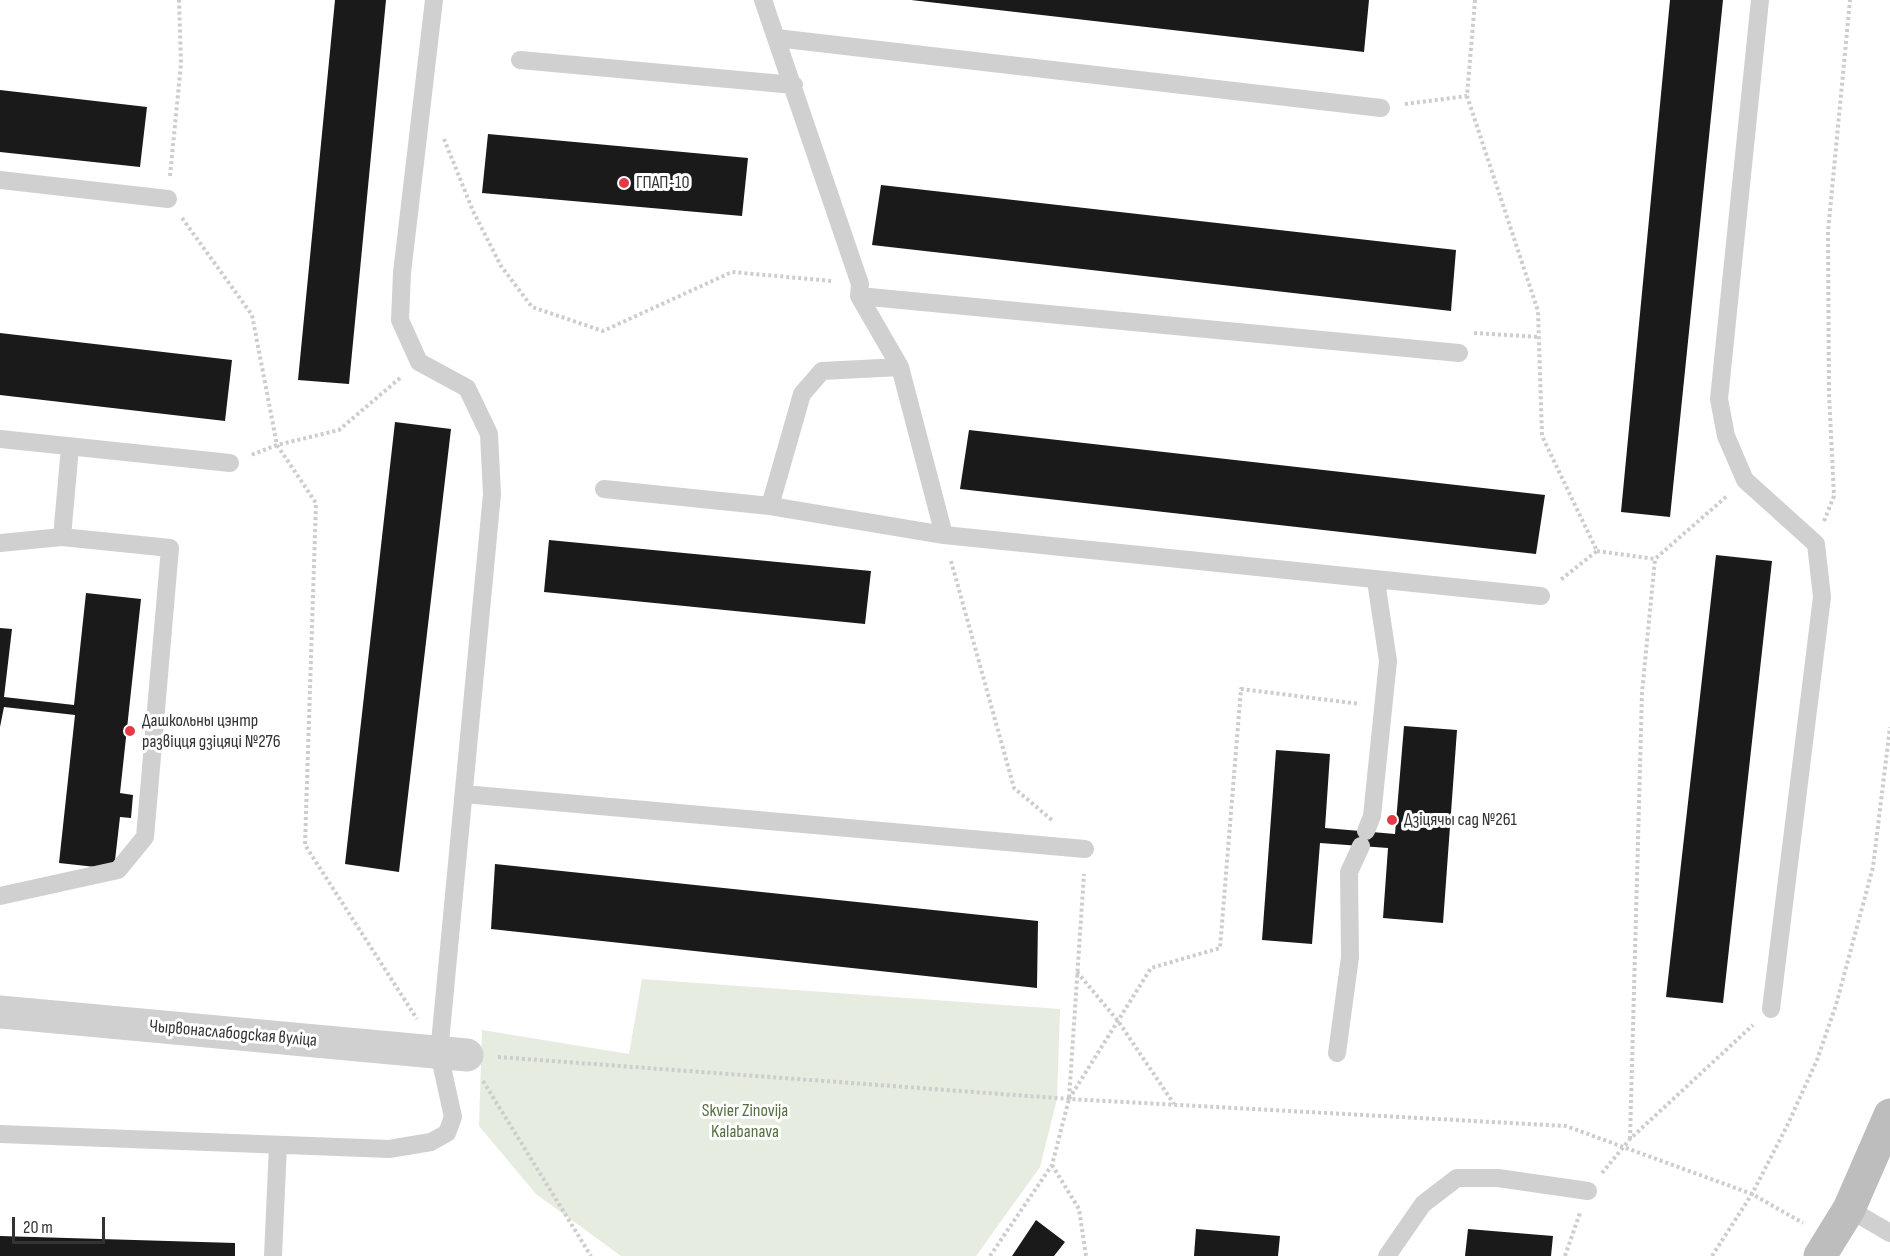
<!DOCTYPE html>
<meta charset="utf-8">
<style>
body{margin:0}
#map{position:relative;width:1890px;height:1256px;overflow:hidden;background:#fff;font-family:"Sofia Sans Condensed",sans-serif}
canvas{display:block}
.scale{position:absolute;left:12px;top:1217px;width:93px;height:27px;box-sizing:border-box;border:3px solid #333;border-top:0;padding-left:8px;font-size:18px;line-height:21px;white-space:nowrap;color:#333;-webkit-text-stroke:4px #fff;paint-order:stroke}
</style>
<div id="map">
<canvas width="1890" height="1256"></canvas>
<div class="scale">20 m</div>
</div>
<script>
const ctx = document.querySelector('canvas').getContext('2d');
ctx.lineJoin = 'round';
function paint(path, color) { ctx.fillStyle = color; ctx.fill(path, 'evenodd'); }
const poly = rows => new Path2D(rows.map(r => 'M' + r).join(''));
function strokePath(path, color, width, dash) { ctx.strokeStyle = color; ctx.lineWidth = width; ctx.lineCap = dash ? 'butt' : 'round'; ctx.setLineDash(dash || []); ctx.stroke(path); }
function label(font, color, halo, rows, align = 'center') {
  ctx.font = font + ' "Sofia Sans Condensed",sans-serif'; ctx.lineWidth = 6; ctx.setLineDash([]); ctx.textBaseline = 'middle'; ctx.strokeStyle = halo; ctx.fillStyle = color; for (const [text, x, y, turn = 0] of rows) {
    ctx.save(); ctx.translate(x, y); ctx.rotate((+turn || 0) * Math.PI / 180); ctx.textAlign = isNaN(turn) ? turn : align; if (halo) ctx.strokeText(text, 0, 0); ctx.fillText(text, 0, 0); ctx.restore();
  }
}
const green = poly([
 [642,979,1060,1009,1057,1099,1040,1167,976,1256,621,1256,536,1194,479,1126,482,1030,629,1054]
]);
const building = poly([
 [335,0,386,0,349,384,298,380],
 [911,0,1369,0,1364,52],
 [1670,0,1723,0,1670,517,1621,512],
 [0,90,147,107,140,167,0,152],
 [488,134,748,158,742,216,482,193],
 [881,185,1456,250,1451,311,872,245],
 [0,333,232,360,225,421,0,395],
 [395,422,451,429,399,872,345,864],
 [969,430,1545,495,1536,554,960,489],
 [549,540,871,571,865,624,544,592],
 [1716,555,1772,561,1723,1003,1666,997],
 [86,593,141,599,120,793,133,795,131,818,120,817,114,869,59,863,75,715,4,707,0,727,0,628,12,629,4,697,74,705],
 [1404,726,1457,730,1443,923,1383,918,1388,848,1320,843,1312,944,1262,940,1276,750,1330,754,1325,828,1395,834],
 [495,864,1038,921,1037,988,491,929],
 [1036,1220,1065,1242,1054,1256,1012,1256],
 [1196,1229,1280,1236,1278,1256,1194,1256],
 [1468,1229,1553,1236,1551,1256,1465,1256],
 [0,1236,235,1243,235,1256,0,1256]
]);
const path = poly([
 [1475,0,1467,96,1538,311,1542,436,1597,551,1559,581],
 [1405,104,1467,96],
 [444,139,473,211,501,266,532,307,603,331,732,272,832,281],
 [170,176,181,64,179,0],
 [182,218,252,315,277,445,251,455],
 [1474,333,1539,337],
 [400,378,339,430,277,445,316,503,305,845,417,1019],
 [1824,521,1834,496,1829,394,1828,232,1850,0],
 [1597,551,1655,559,1727,496],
 [951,561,1014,788,1053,821],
 [1077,972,1118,1021,1174,1104],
 [498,1057,1069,1099,1566,1126,1752,1194,1803,1223],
 [483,1081,591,1256],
 [1069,1099,1151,968,1220,948,1241,689,1360,704],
 [1630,1139,1642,693,1655,559],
 [1052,1165,1079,1209,1086,1256],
 [1602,1173,1630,1139,1753,1025],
 [990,1256,1052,1165,1069,1099,1084,874],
 [1565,1256,1580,1213],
 [1712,1256,1752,1194,1787,1126,1817,1060,1836,1005,1873,867,1890,727]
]);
const lane = poly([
 [763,0,860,284,859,296,900,367,944,535],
 [1760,0,1719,399,1726,436,1745,480,1816,544,1822,597,1771,1009],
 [776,38,1381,108],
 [520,60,794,85],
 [0,180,168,199],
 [859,296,1459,353],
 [0,439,230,463],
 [604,489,770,506,944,535,1541,596],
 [770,506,802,394,822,371,900,367],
 [62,537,70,447],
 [0,543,62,537,170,548,145,837,118,870,0,896],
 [464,794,1085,849],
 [1366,831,1372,816,1388,661,1376,581],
 [1337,1053,1350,957,1349,872,1361,846],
 [0,1134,389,1149,431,1142,447,1133,453,1117,439,1053,492,494,489,434,467,388,419,362,400,320,402,273,434,0],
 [1849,1209,1890,1233],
 [273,1256,278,1145],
 [1387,1256,1423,1204,1457,1178,1498,1178,1588,1191]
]);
const street = poly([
 [0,1012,467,1055]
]);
const secondary = poly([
 [1820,1256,1849,1209,1890,1115]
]);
const markers = [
 [624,183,6,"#e63946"],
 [130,731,6,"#e63946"],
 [1392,820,6,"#e63946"]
];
const poiNames = [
 ["ГПАП-10",636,183],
 ["Дашкольны цэнтр",142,721],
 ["развіцця дзіцяці №276",142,742],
 ["Дзіцячы сад №261",1404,820]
];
const streetNames = [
 ["Чырвонаслабодская вуліца",233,1034,5]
];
const parkNames = [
 ["Skvier Zinovija",745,1111],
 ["Kalabanava",745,1132]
];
paint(green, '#e6ecdf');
paint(building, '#1a1a1a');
strokePath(path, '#cdcdcd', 4, [3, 3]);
strokePath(lane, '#d0d0d0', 18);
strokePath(street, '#d0d0d0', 33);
strokePath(secondary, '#bdbdbd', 33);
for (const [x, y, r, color] of markers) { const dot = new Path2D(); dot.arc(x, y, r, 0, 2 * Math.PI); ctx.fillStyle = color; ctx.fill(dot); strokePath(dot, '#fff', 2); }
label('18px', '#333', '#fff', poiNames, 'left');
label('18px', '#333', '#fff', streetNames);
label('18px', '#56703f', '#fff', parkNames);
</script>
